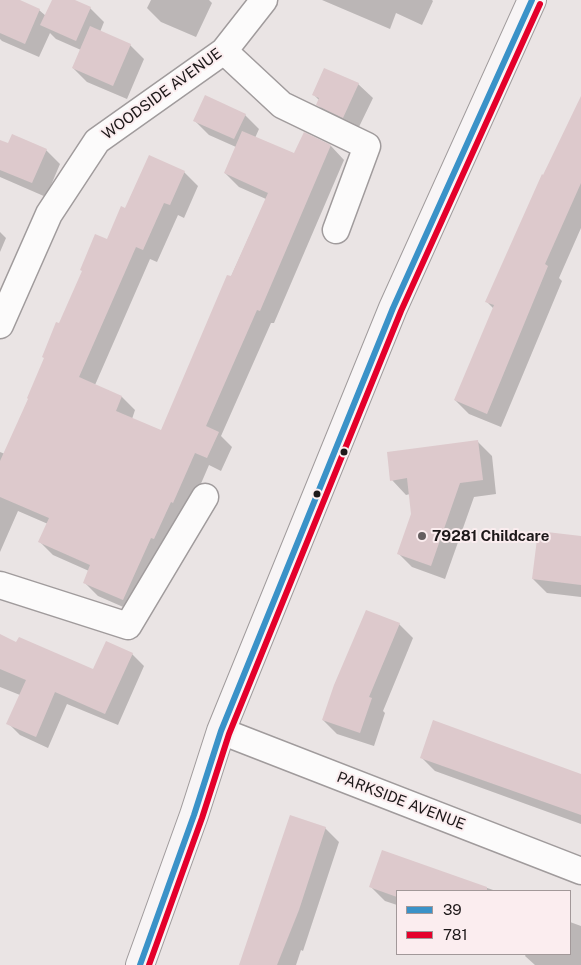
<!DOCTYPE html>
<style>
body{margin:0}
#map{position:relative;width:581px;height:965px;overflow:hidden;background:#eae4e4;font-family:"Public Sans",sans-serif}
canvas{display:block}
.legend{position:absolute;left:396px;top:890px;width:175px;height:65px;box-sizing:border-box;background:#fbedef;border:1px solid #a29899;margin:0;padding:6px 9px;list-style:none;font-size:15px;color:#1d1819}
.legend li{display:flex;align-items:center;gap:10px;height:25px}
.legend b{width:25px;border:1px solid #a29899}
</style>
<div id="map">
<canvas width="581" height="965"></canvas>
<ul class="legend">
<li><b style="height:6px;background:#3a92c8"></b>39</li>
<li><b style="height:6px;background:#e4002b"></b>781</li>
</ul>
</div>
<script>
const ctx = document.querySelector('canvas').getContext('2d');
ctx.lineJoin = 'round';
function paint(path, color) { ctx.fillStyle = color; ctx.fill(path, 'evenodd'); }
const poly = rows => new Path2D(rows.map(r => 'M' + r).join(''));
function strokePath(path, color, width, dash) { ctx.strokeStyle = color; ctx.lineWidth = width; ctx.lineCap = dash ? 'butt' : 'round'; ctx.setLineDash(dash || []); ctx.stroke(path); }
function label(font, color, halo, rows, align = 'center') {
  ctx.font = font + ' "Public Sans",sans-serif'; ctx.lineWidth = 4; ctx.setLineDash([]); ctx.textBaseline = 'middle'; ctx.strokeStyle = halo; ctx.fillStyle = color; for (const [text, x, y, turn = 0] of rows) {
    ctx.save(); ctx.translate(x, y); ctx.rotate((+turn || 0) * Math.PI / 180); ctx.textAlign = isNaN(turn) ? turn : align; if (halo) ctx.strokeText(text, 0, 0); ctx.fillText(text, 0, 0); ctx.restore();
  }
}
const shadow = poly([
 [0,0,17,0,39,10,46,16,53,0,72,0,90,8,104,22,100,32,130,45,144,59,127,99,87,82,73,68,81,50,56,39,50,33,39,57,2,41,0,39],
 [151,0,209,0,212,3,196,37,161,22,147,8],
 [322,0,432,0,433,1,422,25,396,13,390,29],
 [325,70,358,84,373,98,357,131,331,118,317,104,319,100,313,94],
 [581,99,581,228,559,278,562,281,501,427,469,414,455,400,494,309,486,301],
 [245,115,259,129,255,138,295,155,304,134,331,146,344,160,274,323,271,323,221,436,232,447,221,471,209,465,187,516,137,613,98,596,84,582,89,571,53,555,40,542,48,524,18,511,0,552,0,452,5,454,60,325,126,210,184,172,198,186,184,218,178,215,157,262,150,259,95,385,122,397,135,410,132,419,161,432,266,199,239,187,225,173,236,147,209,135,195,121],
 [0,141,8,145,46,150,60,164,46,197,0,177],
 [0,232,6,238,0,252],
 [478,442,492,456,496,494,474,497,445,579,412,567,398,553,412,514,410,494,406,495,392,480],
 [581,557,581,597,547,593,533,579],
 [399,624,413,638,383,711,385,713,374,746,337,734,323,720],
 [0,636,17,644,94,670,132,654,144,666,118,725,67,704,48,748,20,735,8,723,20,695,0,687],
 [421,757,581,775,581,824,435,771],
 [325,828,339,842,303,951,301,950,296,965,240,965],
 [382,852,496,891,397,891,397,905,385,901,371,887],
 [570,922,581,926,581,965,535,965,525,956,526,954,570,954]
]);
const building = poly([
 [0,0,20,0,40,9,25,44,0,33],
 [52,0,75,0,91,7,76,41,40,25],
 [90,26,131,44,113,86,72,68],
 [324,68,359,83,343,118,316,105,319,98,312,95],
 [205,95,246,114,234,139,193,121],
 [581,96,581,183,545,264,548,266,487,414,454,400,494,305,485,302,542,174,543,175],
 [242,131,294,153,304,132,331,145,260,311,257,310,206,426,219,432,207,458,195,453,173,503,171,502,154,539,151,538,123,600,83,583,90,565,38,542,49,518,0,497,0,461,28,399,27,398,44,358,42,357,56,322,59,323,82,271,80,270,95,234,107,239,121,206,125,208,149,155,185,171,170,205,164,203,143,250,136,247,79,377,122,396,116,411,161,430,227,275,231,276,268,193,224,173],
 [12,134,47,149,32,183,0,170,0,140,8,143],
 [478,440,483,480,460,483,431,566,397,554,411,514,407,478,390,481,387,452],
 [538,531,581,536,581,585,532,579],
 [366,610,400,623,369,697,372,698,360,733,322,720,334,685],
 [0,634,16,642,19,637,93,669,106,641,133,653,105,714,55,692,36,737,6,724,26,680,0,669],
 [433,720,581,774,581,815,420,758],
 [290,815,326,827,299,910,277,965,239,965],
 [382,850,487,887,487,891,397,891,397,897,369,887]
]);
const street = poly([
 [224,51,282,105,367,146,336,230],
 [0,325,49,214,97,141,224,51,264,0],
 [0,585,128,626,205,497],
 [221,731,581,871]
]);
const secondary = poly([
 [140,965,194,815,221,731,393,308,532,0]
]);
const bus1 = poly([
 [140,965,194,815,221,731,393,308,532,0]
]);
const bus2 = poly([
 [149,965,202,818,229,734,401,311,540,4]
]);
const markers = [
 [344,452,4.5,"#1d1819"],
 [317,494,4.5,"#1d1819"],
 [422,536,5,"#655f60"]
];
const streetNames = [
 ["WOODSIDE AVENUE",162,94,-36],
 ["PARKSIDE AVENUE",401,801,21]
];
const poiNames = [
 ["79281 Childcare",432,536]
];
paint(shadow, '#0003');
paint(building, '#ddc9cc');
strokePath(street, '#a09b9c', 29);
strokePath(secondary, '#a09b9c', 30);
strokePath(street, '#fcfbfb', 26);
strokePath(secondary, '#f8f5f6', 28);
strokePath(bus1, '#3a92c8', 6);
strokePath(bus2, '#e4002b', 6);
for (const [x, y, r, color] of markers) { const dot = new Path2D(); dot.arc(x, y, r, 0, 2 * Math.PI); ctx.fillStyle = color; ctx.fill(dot); strokePath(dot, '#fbedef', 2); }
label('15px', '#1d1819', '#fbedef', streetNames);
label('bold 15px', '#1d1819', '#fbedef', poiNames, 'left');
</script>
